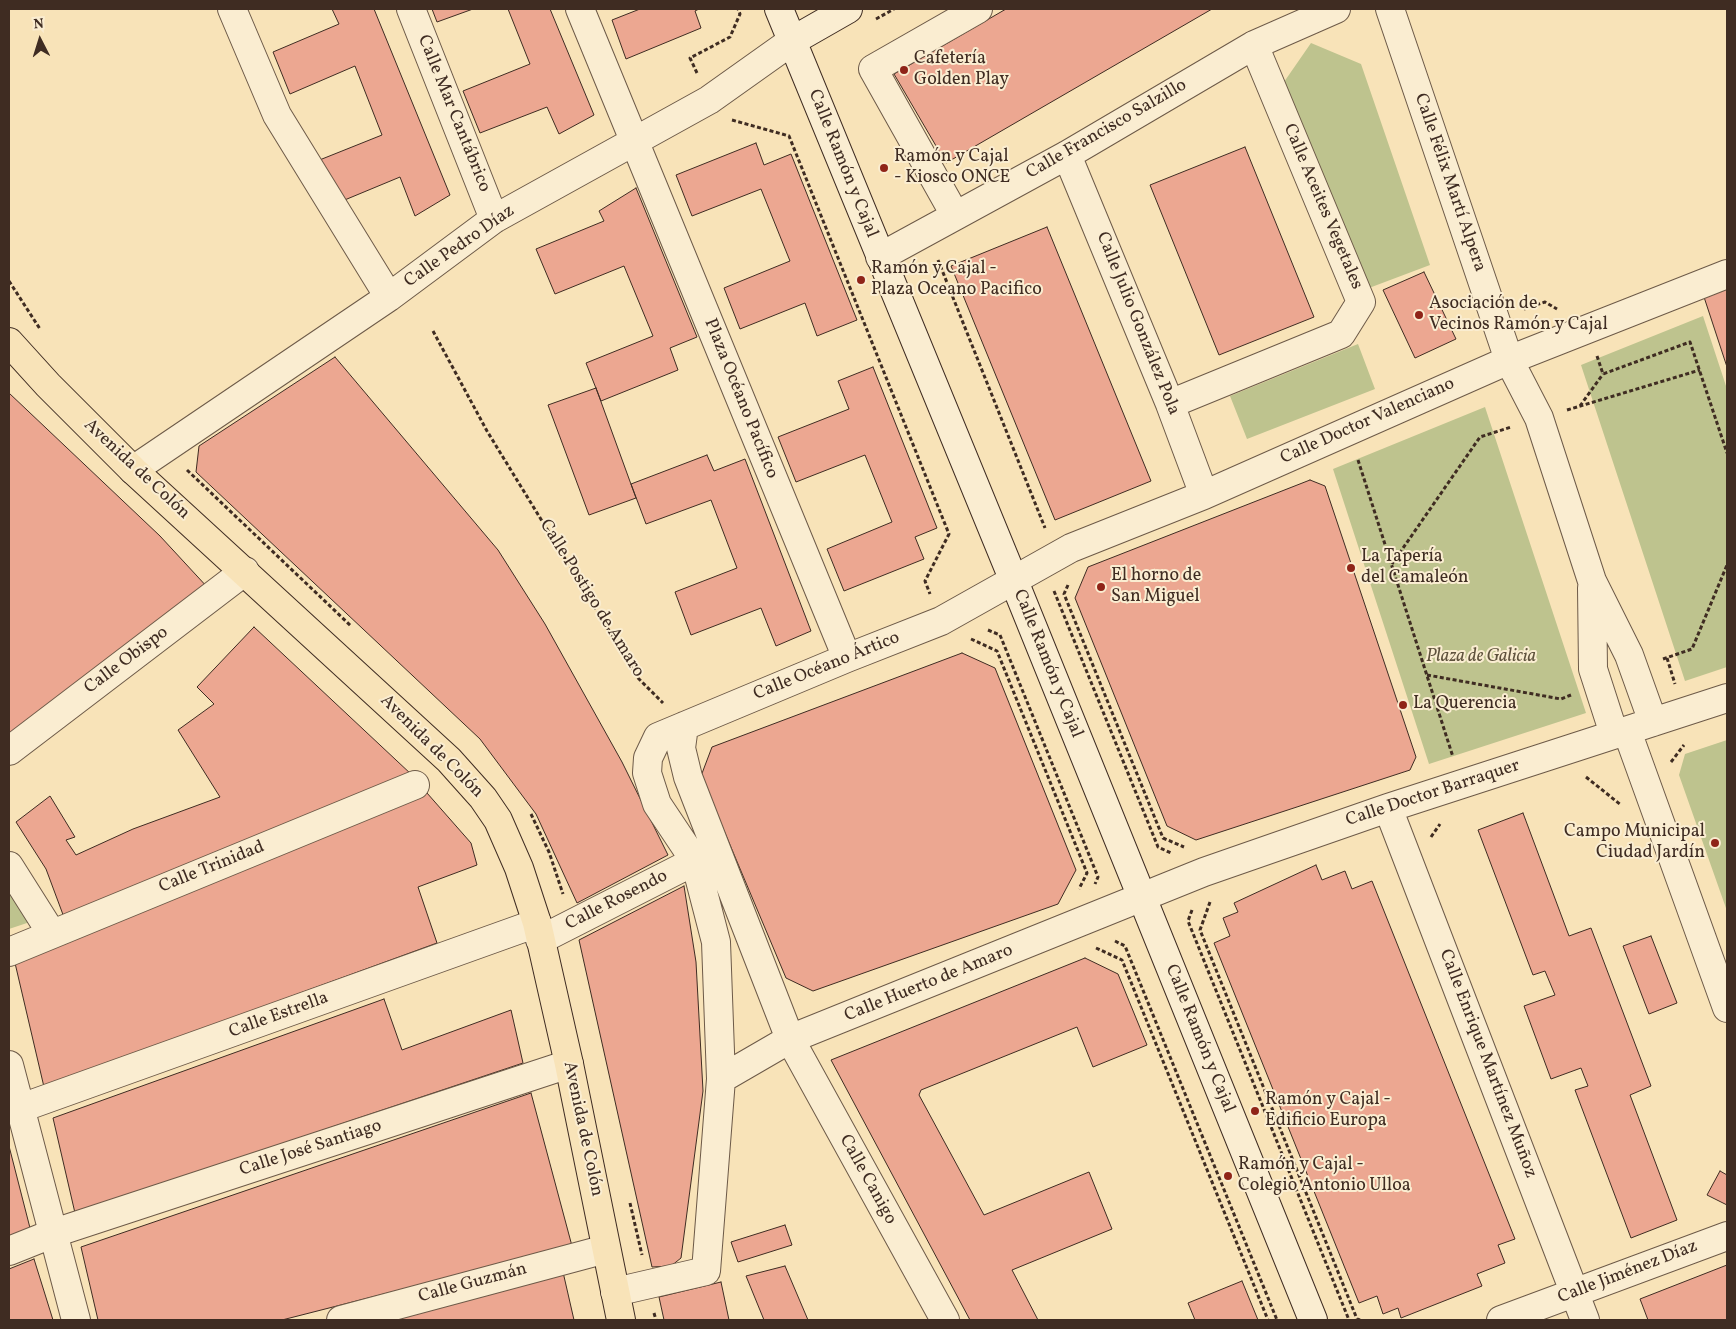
<!DOCTYPE html>
<meta charset="utf-8">
<style>
body{margin:0}
#map{position:relative;width:1736px;height:1329px;overflow:hidden;background:#f8e3b8;font-family:Vollkorn,serif}
canvas{display:block}
.frame{position:absolute;inset:0;border:10px solid #3f2c22;pointer-events:none}
.north{position:absolute;left:15px;top:15px;width:50px;height:50px;-webkit-text-stroke:4px #faedd1;paint-order:stroke;rotate:355deg;font-size:14px;font-weight:700;line-height:20px;text-align:center;color:#3f2c22}
.north::after{content:'';display:block;margin:auto;width:18px;height:22px;background:#3f2c22;clip-path:polygon(50% 0,100% 100%,50% 72%,0 100%)}
</style>
<div id="map">
<canvas width="1736" height="1329"></canvas>
<div class="frame"></div>
<div class="north">N</div>
</div>
<script>
const ctx = document.querySelector('canvas').getContext('2d');
ctx.lineJoin = 'round';
function paint(path, color) { ctx.fillStyle = color; ctx.fill(path, 'evenodd'); }
const poly = rows => new Path2D(rows.map(r => 'M' + r).join(''));
function strokePath(path, color, width, dash) { ctx.strokeStyle = color; ctx.lineWidth = width; ctx.lineCap = dash ? 'butt' : 'round'; ctx.setLineDash(dash || []); ctx.stroke(path); }
function label(font, color, halo, rows, align = 'center') {
  ctx.font = font + ' Vollkorn,serif'; ctx.lineWidth = 4; ctx.setLineDash([]); ctx.textBaseline = 'middle'; ctx.strokeStyle = halo; ctx.fillStyle = color; for (const [text, x, y, turn = 0] of rows) {
    ctx.save(); ctx.translate(x, y); ctx.rotate((+turn || 0) * Math.PI / 180); ctx.textAlign = isNaN(turn) ? turn : align; if (halo) ctx.strokeText(text, 0, 0); ctx.fillText(text, 0, 0); ctx.restore();
  }
}
const green = poly([
 [1311,43,1361,64,1430,265,1369,288,1284,82],
 [1703,316,1727,389,1727,667,1685,681,1581,365],
 [1358,344,1375,389,1247,439,1230,396],
 [1485,407,1586,713,1429,764,1333,469],
 [1727,740,1727,911,1679,775,1685,754],
 [9,886,33,921,9,929]
]);
const building = poly([
 [332,9,374,9,450,195,415,216,400,177,335,204,317,161,382,135,355,66,290,94,273,52,339,24,332,9],
 [432,9,473,9,437,22,432,9],
 [508,9,550,9,594,115,559,134,547,107,480,133,463,91,530,64,508,9],
 [640,9,699,9,695,11,701,28,626,59,612,20,640,9],
 [1006,9,1212,9,946,163,894,74,1006,9],
 [756,143,764,165,791,154,857,320,817,336,805,303,740,329,724,288,790,261,761,189,692,216,676,175,756,143],
 [1245,147,1314,317,1219,355,1150,185,1245,147],
 [636,188,697,337,670,348,678,370,601,401,586,363,653,336,624,266,555,294,536,249,604,221,599,211,636,188],
 [1047,227,1151,481,1055,520,951,266,1047,227],
 [1424,272,1456,339,1415,358,1383,290,1424,272],
 [1727,288,1727,367,1704,297,1727,288],
 [335,357,498,550,545,624,622,762,668,855,577,903,536,814,480,739,196,472,199,446,335,357],
 [873,367,937,528,915,537,924,559,844,591,827,549,892,522,865,455,796,482,778,437,849,409,838,381,873,367],
 [596,388,636,498,589,515,548,405,596,388],
 [9,393,160,536,209,589,9,742,9,393],
 [707,455,714,471,745,459,811,631,776,646,761,608,691,635,675,592,737,568,711,500,646,524,631,484,707,455],
 [1310,480,1325,486,1416,757,1410,770,1196,840,1167,826,1075,598,1088,567,1310,480],
 [254,627,412,775,65,920,46,869,16,822,50,796,75,837,66,840,76,855,133,829,220,797,178,730,214,704,197,687,254,627],
 [962,653,995,668,1076,870,1058,904,813,991,786,978,701,776,712,747,962,653],
 [427,793,471,843,477,865,418,887,437,943,44,1087,15,963,427,793],
 [1523,813,1569,936,1591,928,1651,1086,1630,1095,1677,1220,1631,1238,1575,1090,1588,1086,1581,1068,1551,1079,1524,1006,1555,995,1545,971,1533,975,1478,830,1523,813],
 [1316,865,1322,880,1345,871,1352,889,1372,881,1515,1239,1498,1245,1505,1263,1477,1274,1482,1286,1401,1318,1398,1308,1383,1314,1377,1296,1359,1303,1214,943,1230,936,1223,918,1238,912,1234,903,1316,865],
 [684,886,696,962,703,1091,681,1258,671,1266,652,1267,579,940,684,886],
 [1651,936,1677,1003,1649,1014,1623,946,1651,936],
 [1085,958,1118,974,1147,1045,1093,1067,1077,1027,921,1090,919,1095,984,1215,1089,1172,1112,1229,1012,1270,1038,1320,970,1320,831,1060,1085,958],
 [384,999,402,1050,511,1010,523,1063,75,1213,53,1118,384,999],
 [531,1093,572,1246,282,1320,98,1320,81,1247,531,1093],
 [9,1146,30,1228,9,1237,9,1146],
 [1720,1171,1727,1175,1727,1205,1707,1195,1720,1171],
 [785,1225,792,1245,738,1262,731,1242,785,1225],
 [34,1259,53,1320,9,1320,9,1269,34,1259],
 [1727,1265,1727,1320,1648,1320,1640,1299,1727,1265],
 [785,1266,808,1320,764,1320,746,1276,785,1266],
 [563,1272,574,1320,384,1320,563,1272],
 [1242,1281,1258,1320,1195,1320,1188,1303,1242,1281],
 [721,1282,729,1320,664,1320,659,1297,721,1282]
]);
const path = poly([
 [876,19,894,9],
 [697,73,690,58,730,37,740,14,738,9],
 [732,120,789,136,949,534,925,581,930,594],
 [938,260,1045,528],
 [9,281,40,329],
 [1524,309,1545,302,1557,309],
 [433,331,487,431,638,678,663,703],
 [1597,356,1603,374,1690,342,1727,453],
 [1580,406,1603,374],
 [1567,410,1700,370],
 [1358,460,1453,757],
 [187,470,351,626],
 [1392,564,1480,437,1511,427],
 [1068,585,1064,594,1163,838,1184,847],
 [1054,591,1158,847,1171,853],
 [988,630,1000,635,1098,877,1095,884],
 [971,639,997,651,1087,873,1079,889],
 [1667,658,1675,684],
 [1663,659,1692,649,1727,565],
 [1427,675,1561,699,1571,695],
 [1671,762,1684,745],
 [1586,777,1621,805],
 [531,814,549,852,563,894],
 [1431,837,1440,824],
 [1210,902,1200,930,1357,1319,1360,1320],
 [1192,910,1188,921,1349,1320],
 [1115,941,1125,946,1277,1320],
 [1096,948,1122,960,1268,1320],
 [630,1203,642,1255],
 [654,1313,656,1320]
]);
const street = poly([
 [232,9,277,115,389,297],
 [411,9,494,219],
 [580,9,847,658],
 [1390,9,1509,360,1539,418,1592,581,1629,655,1653,722],
 [1067,155,1170,404,1204,495],
 [955,215,873,69,978,9],
 [880,257,1067,155,1254,45,1336,9],
 [1170,404,1341,334,1361,302,1254,45],
 [133,470,389,297,494,219,709,100,792,41],
 [1592,588,1593,669,1614,734],
 [684,726,681,748,688,777,790,1039,945,1320],
 [1627,731,1727,1008],
 [9,751,245,571],
 [1388,808,1585,1320],
 [9,866,52,934],
 [540,940,695,861],
 [9,952,415,785],
 [9,1065,76,1320],
 [721,1079,790,1039,1204,872,1388,808,1727,698],
 [21,1108,537,923],
 [9,1251,54,1233,569,1064],
 [615,1292,706,1271,721,1079,716,942,695,861,657,804,647,773,648,758,658,737,847,658,941,621,1071,548,1204,495,1509,360,1727,274],
 [341,1320,606,1249],
 [1501,1320,1727,1236]
]);
const secondary = poly([
 [779,9,1014,581,1313,1320],
 [792,41,848,9]
]);
const primary = poly([
 [9,342,48,385,133,470,449,760,483,798,498,820,519,868,537,923,569,1064,621,1320]
]);
const markers = [
 [904,70,5,"#8f2418"],
 [884,168,5,"#8f2418"],
 [861,280,5,"#8f2418"],
 [1419,315,5,"#8f2418"],
 [1351,568,5,"#8f2418"],
 [1101,587,5,"#8f2418"],
 [1403,705,5,"#8f2418"],
 [1715,843,5,"#8f2418"],
 [1255,1111,5,"#8f2418"],
 [1228,1176,5,"#8f2418"]
];
const poiNames = [
 ["Cafetería",914,60],
 ["Golden Play",914,81],
 ["Ramón y Cajal",894,158],
 ["- Kiosco ONCE",894,179],
 ["Ramón y Cajal -",871,270],
 ["Plaza Oceano Pacifico",871,291],
 ["Asociación de",1429,305],
 ["Vecinos Ramón y Cajal",1429,326],
 ["La Tapería",1361,558],
 ["del Camaleón",1361,579],
 ["El horno de",1111,577],
 ["San Miguel",1111,598],
 ["La Querencia",1413,705],
 ["Campo Municipal",1705,833,"right"],
 ["Ciudad Jardín",1705,854,"right"],
 ["Ramón y Cajal -",1265,1101],
 ["Edificio Europa",1265,1122],
 ["Ramón y Cajal -",1238,1166],
 ["Colegio Antonio Ulloa",1238,1187]
];
const streetNames = [
 ["Calle Mar Cantábrico",453,114,68],
 ["Calle Francisco Salzillo",1107,130,-30],
 ["Calle Ramón y Cajal",842,164,68],
 ["Calle Félix Martí Alpera",1449,183,71],
 ["Calle Aceites Vegetales",1322,207,67],
 ["Calle Pedro Díaz",460,247,-35],
 ["Calle Julio González Pola",1137,324,68],
 ["Plaza Océano Pacífico",740,399,68],
 ["Calle Doctor Valenciano",1368,422,-24],
 ["Avenida de Colón",136,470,43],
 ["Calle Postigo de Amaro",591,599,58],
 ["Calle Obispo",127,661,-37],
 ["Calle Ramón y Cajal",1047,664,68],
 ["Calle Océano Ártico",827,667,-22],
 ["Avenida de Colón",431,747,45],
 ["Calle Doctor Barraquer",1433,794,-18],
 ["Calle Trinidad",212,868,-22],
 ["Calle Rosendo",617,901,-27],
 ["Calle Huerto de Amaro",929,984,-22],
 ["Calle Estrella",279,1016,-20],
 ["Calle Ramón y Cajal",1199,1039,68],
 ["Calle Enrique Martínez Muñoz",1487,1064,69],
 ["Avenida de Colón",582,1129,78],
 ["Calle José Santiago",311,1149,-18],
 ["Calle Canigo",867,1180,61],
 ["Calle Jiménez Díaz",1628,1273,-21],
 ["Calle Guzmán",473,1284,-15]
];
const parkNames = [
 ["Plaza de Galicia",1481,658]
];
paint(green, '#bec38e');
paint(building, '#eca791');
strokePath(building, '#3f2c22', 1);
strokePath(street, '#6d5a48', 30);
strokePath(secondary, '#3f2c22', 30);
strokePath(primary, '#3f2c22', 30);
strokePath(path, '#3f2c22', 3, [4, 2.5]);
strokePath(street, '#faedd1', 28);
strokePath(secondary, '#faedd1', 28);
strokePath(primary, '#f8e3b8', 28);
for (const [x, y, r, color] of markers) { const dot = new Path2D(); dot.arc(x, y, r, 0, 2 * Math.PI); ctx.fillStyle = color; ctx.fill(dot); strokePath(dot, '#faedd1', 2); }
label('18px', '#3f2c22', '#faedd1', poiNames, 'left');
label('18px', '#3f2c22', '#faedd1', streetNames);
label('italic 18px', '#5f523d', '#faedd1', parkNames);
</script>
